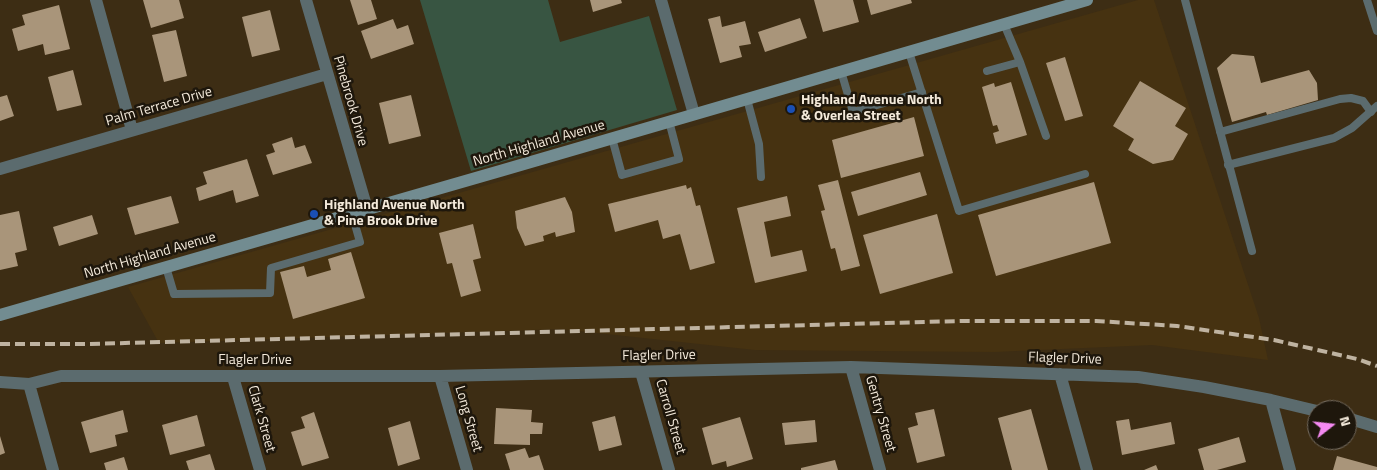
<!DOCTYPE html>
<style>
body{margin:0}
#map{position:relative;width:1377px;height:470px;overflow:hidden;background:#3d2d14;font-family:"Titillium Web",sans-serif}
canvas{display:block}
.north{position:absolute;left:1307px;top:400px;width:50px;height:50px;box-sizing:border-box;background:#1e170c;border:1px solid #746b5f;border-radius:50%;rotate:74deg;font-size:14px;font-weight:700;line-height:20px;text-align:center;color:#f4eadb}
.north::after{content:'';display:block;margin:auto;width:18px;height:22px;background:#f489f1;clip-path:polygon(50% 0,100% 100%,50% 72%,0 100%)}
</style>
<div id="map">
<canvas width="1377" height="470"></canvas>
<div class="north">N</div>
</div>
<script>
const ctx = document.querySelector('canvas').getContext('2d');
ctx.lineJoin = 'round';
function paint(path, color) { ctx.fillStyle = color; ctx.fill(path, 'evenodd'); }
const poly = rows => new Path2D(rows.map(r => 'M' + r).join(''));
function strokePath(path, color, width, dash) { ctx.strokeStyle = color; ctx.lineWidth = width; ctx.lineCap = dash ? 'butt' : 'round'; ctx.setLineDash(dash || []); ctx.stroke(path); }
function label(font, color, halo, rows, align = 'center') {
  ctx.font = font + ' "Titillium Web",sans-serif'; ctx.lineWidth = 5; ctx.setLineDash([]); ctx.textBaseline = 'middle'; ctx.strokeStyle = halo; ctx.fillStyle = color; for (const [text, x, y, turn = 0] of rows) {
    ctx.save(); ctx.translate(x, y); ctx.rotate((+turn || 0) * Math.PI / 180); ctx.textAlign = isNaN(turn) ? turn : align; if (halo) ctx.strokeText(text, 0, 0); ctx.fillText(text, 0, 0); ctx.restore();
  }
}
const built = poly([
 [1138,0,1154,0,1259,318,1268,360,1152,345,994,352,755,350,560,329,159,343,128,287]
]);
const green = poly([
 [420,0,548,0,560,42,649,16,677,110,471,171]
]);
const building = poly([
 [143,0,179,0,184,18,151,28],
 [350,0,371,0,377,19,358,25],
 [590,0,621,0,622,3,593,12],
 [814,0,853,0,859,22,823,32],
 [867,0,911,0,912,3,871,15],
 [59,5,70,49,45,55,43,44,18,51,12,29,25,25,22,15],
 [270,10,280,50,252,57,242,17],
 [720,16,722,27,745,21,751,44,739,46,742,57,720,63,708,19],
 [800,18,807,38,765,52,758,32],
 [393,19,397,29,408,25,414,44,371,59,361,31],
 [176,30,187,76,164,82,152,35],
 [1232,54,1254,56,1261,83,1309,70,1317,83,1318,100,1267,115,1266,112,1232,122,1217,68],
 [1065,57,1083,116,1065,121,1046,63],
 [73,70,82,105,57,111,48,77],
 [1140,81,1186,108,1175,126,1188,134,1173,160,1153,164,1128,150,1134,139,1113,126],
 [1011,82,1027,135,996,144,993,133,999,131,997,125,993,126,982,87,994,83,995,87],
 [7,95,14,116,0,121,0,97],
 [411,95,421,136,389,144,379,103],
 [914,117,924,156,841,178,832,140],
 [292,137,295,148,305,145,312,163,273,175,266,155,275,152,272,144],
 [247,159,259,196,236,203,233,190,199,201,196,188,207,184,203,172],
 [920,172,927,195,858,216,851,192],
 [838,180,860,266,841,271,835,248,831,249,821,211,825,210,818,185],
 [1094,182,1111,243,996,276,978,215],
 [686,185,687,189,691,187,696,206,700,205,715,263,690,270,680,234,663,239,658,220,615,232,608,204],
 [171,196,179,223,135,235,127,208],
 [787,196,791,216,764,222,771,257,802,250,807,271,755,283,737,208],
 [565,197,572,212,575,232,556,237,555,232,543,236,544,241,525,246,517,228,515,211],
 [19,211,27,250,15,253,18,266,0,270,0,215],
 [937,214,953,273,880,294,863,235],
 [92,215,98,234,59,246,53,227],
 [473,224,481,258,473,260,481,291,461,297,452,263,447,264,439,233],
 [351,252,365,298,293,319,280,272,304,266,307,277,331,270,328,259],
 [496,408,532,410,531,422,543,423,542,434,530,434,530,445,494,444],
 [934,409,945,456,917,463,908,428,918,425,915,413],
 [1031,409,1048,470,1012,470,998,418],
 [123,410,128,432,115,435,117,446,90,453,81,422],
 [314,412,329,458,302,466,291,432,305,428,301,417],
 [197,415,205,446,170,455,162,425],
 [615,416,622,445,599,451,592,422],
 [740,417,753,459,727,467,726,461,712,465,702,428],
 [1129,419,1131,430,1171,422,1175,444,1122,455,1116,421],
 [815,420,817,442,785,445,782,423],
 [410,421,420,459,398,466,388,428],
 [0,436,5,453,0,455],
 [1239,437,1246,462,1217,470,1204,470,1198,449],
 [525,448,529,458,539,455,544,470,510,470,505,454],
 [210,454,215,470,189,470,186,461],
 [1337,456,1377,467,1377,470,1333,470],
 [124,457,128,470,106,470,104,463],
 [835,460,838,470,801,470,801,468],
 [1156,465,1158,470,1144,470]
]);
const lane = poly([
 [1185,0,1252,251],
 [1367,0,1377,31],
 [1004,24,1020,62,1046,136],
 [909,52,959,211,1085,174],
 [841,71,853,112,922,92],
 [987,71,1020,62],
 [747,99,759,144,761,177],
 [1220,132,1340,99,1351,98,1363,101,1371,112],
 [612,138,622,175,679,159,669,121],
 [1228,165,1334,138,1352,128,1377,106],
 [166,267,174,294,270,293,271,268,360,242,352,214]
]);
const street = poly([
 [96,0,132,130],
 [306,0,367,209],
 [661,0,694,114],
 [0,169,327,74],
 [851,367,880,470],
 [641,372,669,470],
 [1060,374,1087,470],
 [440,376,467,470],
 [233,377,260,470],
 [0,382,29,384,61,376,440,376,851,367,1138,377,1204,387,1271,400,1317,411],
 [29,384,53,470],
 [1271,400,1290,470],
 [1347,418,1377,427]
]);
const secondary = poly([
 [0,315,500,171,1087,0]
]);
const rail = poly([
 [0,344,87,344,963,321,1096,321,1177,326,1274,340,1357,359,1377,366]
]);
const markers = [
 [791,109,5,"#1a4fb4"],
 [314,214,5,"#1a4fb4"]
];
const streetNames = [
 ["Pinebrook Drive",350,101,74],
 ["Palm Terrace Drive",159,107,-16],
 ["North Highland Avenue",539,144,-16],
 ["North Highland Avenue",150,256,-16],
 ["Flagler Drive",659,356,-1],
 ["Flagler Drive",1065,359,2],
 ["Flagler Drive",255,361],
 ["Gentry Street",880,414,74],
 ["Carroll Street",670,417,74],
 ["Clark Street",261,419,74],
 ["Long Street",468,419,74]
];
const poiNames = [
 ["Highland Avenue North",801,101],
 ["& Overlea Street",801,117],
 ["Highland Avenue North",324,206],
 ["& Pine Brook Drive",324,222]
];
paint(built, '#463211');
paint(green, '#385542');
paint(building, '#a9957a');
strokePath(lane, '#5b6b6e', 8);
strokePath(street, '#5b6b6e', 12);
strokePath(secondary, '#728c91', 12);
strokePath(rail, '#bfb3a1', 4, [10, 5]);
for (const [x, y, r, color] of markers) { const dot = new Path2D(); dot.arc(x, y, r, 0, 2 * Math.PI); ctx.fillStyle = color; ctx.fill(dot); strokePath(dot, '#1e170c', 2); }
label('14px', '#f4eadb', '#1e170c', streetNames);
label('bold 14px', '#f4eadb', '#1e170c', poiNames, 'left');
</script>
